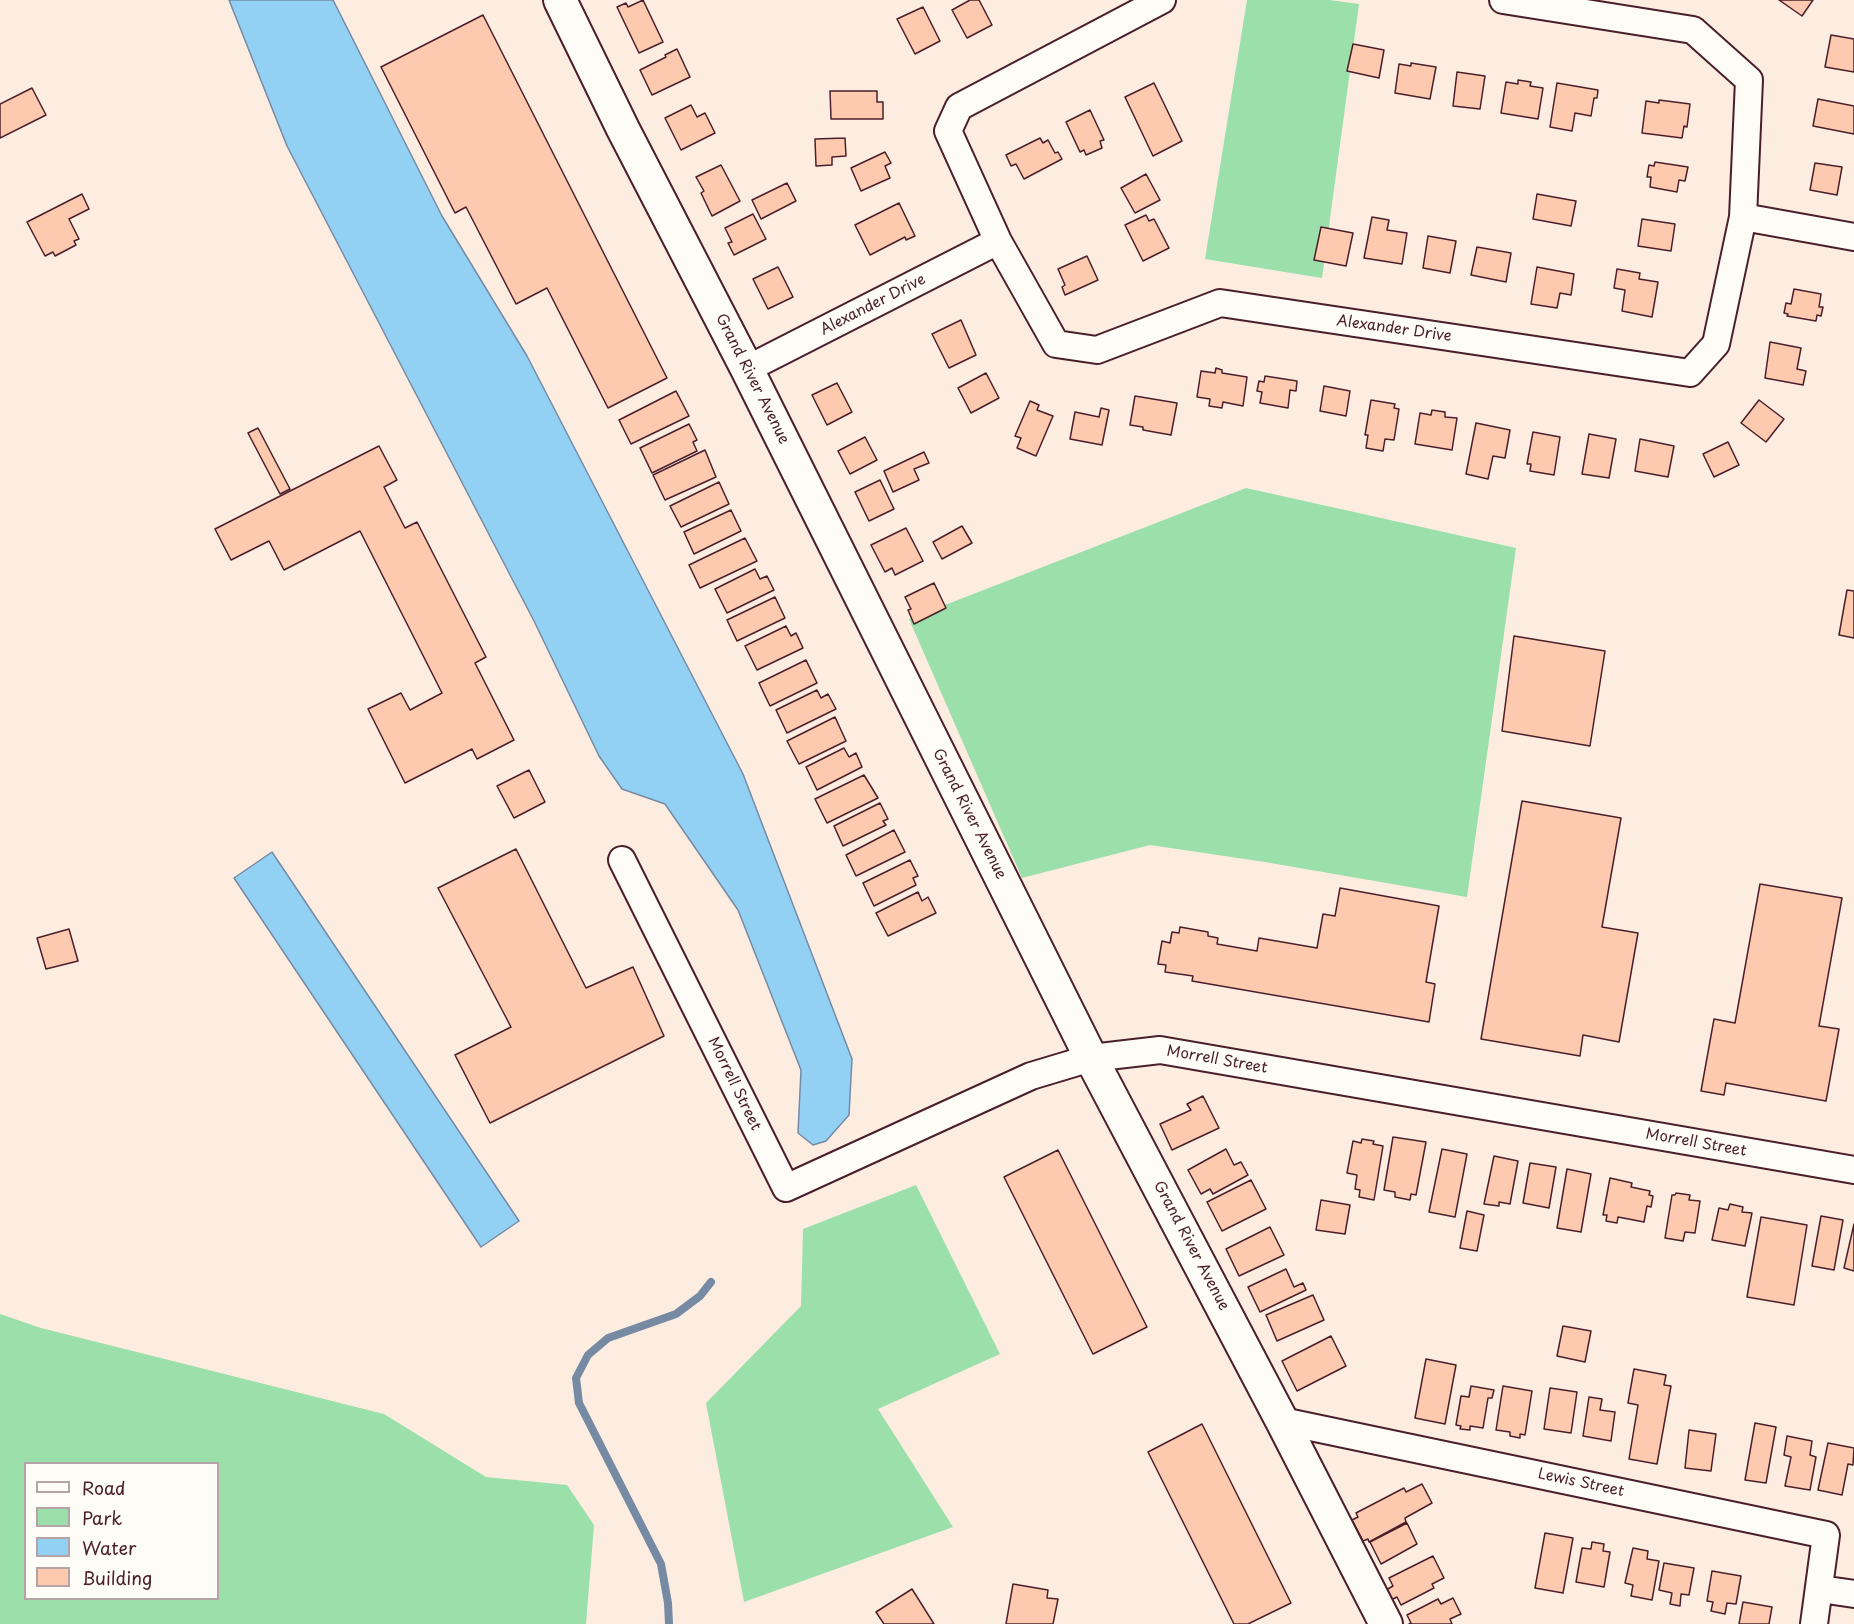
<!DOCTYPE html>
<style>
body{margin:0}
#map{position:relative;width:1854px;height:1624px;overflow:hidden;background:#fdede1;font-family:"Playpen Sans",sans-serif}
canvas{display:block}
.legend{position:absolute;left:24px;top:1462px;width:195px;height:138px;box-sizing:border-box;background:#fdfcf7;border:2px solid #b5a4a5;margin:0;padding:8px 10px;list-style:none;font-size:18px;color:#4a1f2b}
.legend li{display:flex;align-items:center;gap:12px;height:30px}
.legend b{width:30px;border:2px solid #b5a4a5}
</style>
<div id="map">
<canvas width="1854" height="1624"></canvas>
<ul class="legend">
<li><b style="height:8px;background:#fdfcf7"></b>Road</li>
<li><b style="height:16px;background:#9bdfaa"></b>Park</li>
<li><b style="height:16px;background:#93d1f4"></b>Water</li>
<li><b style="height:16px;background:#fecaaf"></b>Building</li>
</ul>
</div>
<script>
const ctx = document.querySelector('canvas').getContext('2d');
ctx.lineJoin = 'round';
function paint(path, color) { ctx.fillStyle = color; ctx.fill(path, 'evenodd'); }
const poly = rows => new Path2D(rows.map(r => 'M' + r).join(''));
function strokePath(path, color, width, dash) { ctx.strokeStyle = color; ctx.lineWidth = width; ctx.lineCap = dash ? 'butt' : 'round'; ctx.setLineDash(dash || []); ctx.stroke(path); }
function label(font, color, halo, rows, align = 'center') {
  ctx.font = font + ' "Playpen Sans",sans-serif'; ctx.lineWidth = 5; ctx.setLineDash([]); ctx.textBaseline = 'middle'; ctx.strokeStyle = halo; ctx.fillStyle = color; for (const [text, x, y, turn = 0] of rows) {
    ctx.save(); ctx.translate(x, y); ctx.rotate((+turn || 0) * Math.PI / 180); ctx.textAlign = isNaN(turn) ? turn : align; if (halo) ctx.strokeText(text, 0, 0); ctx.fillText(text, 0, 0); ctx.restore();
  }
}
const green = poly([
 [1247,0,1329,0,1359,4,1322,278,1205,259],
 [1246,488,1516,548,1467,897,1265,862,1150,845,1022,878,909,619],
 [916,1185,1000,1354,878,1409,953,1527,744,1602,706,1403,801,1306,803,1229],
 [0,1314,41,1328,384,1414,486,1477,567,1485,594,1525,586,1624,0,1624],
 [26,1464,218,1464,218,1598,26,1598]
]);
const water = poly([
 [229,0,333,0,442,216,527,356,743,774,852,1059,849,1115,826,1141,813,1145,798,1133,801,1070,738,910,665,804,622,789,599,756,534,621,287,146,229,0],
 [272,852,519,1221,481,1247,234,878,272,852]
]);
const stream = poly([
 [669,1624,668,1603,661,1564,579,1403,576,1378,588,1355,608,1338,676,1314,700,1296,711,1282]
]);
const building = poly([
 [643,0,663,42,639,53,617,7,626,3,628,7,643,0],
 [970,0,979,0,992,25,967,38,952,10,970,0],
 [1779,0,1813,0,1802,16,1779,0],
 [923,7,940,41,915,54,897,19,923,7],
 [483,15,667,378,608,408,547,288,516,304,466,207,455,213,381,67,483,15],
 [1831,35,1854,39,1854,72,1825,67,1831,35],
 [1353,44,1384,50,1379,78,1347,71,1353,44],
 [677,49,690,77,652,95,640,70,666,57,665,55,677,49],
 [1411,63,1436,67,1430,99,1395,93,1399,64,1411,66,1411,63],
 [1457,72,1485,76,1480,109,1453,106,1457,72],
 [1518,80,1531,82,1530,86,1543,88,1538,119,1501,113,1506,82,1518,84,1518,80],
 [1154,83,1182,141,1153,156,1125,97,1154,83],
 [1557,83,1598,90,1597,98,1594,98,1591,116,1575,113,1572,131,1550,127,1557,83],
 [32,88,46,115,0,138,0,104,32,88],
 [830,91,877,91,877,102,883,102,883,119,831,119,830,91],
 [1818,99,1854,106,1854,134,1813,126,1818,99],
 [1659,100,1690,104,1687,127,1684,126,1682,138,1642,133,1646,101,1659,103,1659,100],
 [691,105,697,117,705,113,715,133,681,150,665,118,691,105],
 [1090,110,1104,140,1100,141,1102,148,1086,155,1084,150,1080,152,1066,122,1090,110],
 [845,138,846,156,832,157,832,165,816,166,815,139,845,138],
 [1040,138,1043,143,1048,140,1055,153,1058,152,1062,159,1024,179,1016,164,1011,166,1006,155,1040,138],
 [885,152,891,163,885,166,890,178,861,191,851,168,885,152],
 [1655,162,1688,167,1685,181,1679,180,1677,192,1650,187,1651,177,1647,177,1649,165,1654,166,1655,162],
 [1815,163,1842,167,1837,195,1810,190,1815,163],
 [721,165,740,201,712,216,701,193,704,191,696,177,721,165],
 [1146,174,1160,200,1135,213,1121,188,1146,174],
 [787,183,796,201,761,219,752,200,787,183],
 [82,194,89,209,69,219,79,239,74,241,76,245,55,256,53,252,45,256,27,222,82,194],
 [1537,194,1576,201,1571,226,1533,219,1537,194],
 [899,203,915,236,906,240,905,237,870,255,855,225,899,203],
 [753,214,766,239,734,255,728,243,732,242,725,228,753,214],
 [1146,215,1149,221,1154,219,1169,248,1143,261,1125,225,1146,215],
 [1372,217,1389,220,1387,230,1407,233,1402,264,1364,258,1372,217],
 [1642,219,1675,224,1671,251,1638,246,1642,219],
 [1321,227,1353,233,1346,266,1314,260,1321,227],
 [1428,236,1456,241,1450,273,1423,268,1428,236],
 [1477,247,1511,253,1506,282,1471,275,1477,247],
 [1087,256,1098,280,1065,295,1062,287,1065,285,1058,269,1087,256],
 [778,267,793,297,768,309,753,279,778,267],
 [1537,267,1574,274,1571,295,1560,293,1557,308,1531,304,1537,267],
 [1617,269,1640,273,1639,279,1658,282,1652,317,1622,311,1625,290,1614,288,1617,269],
 [1794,289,1821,294,1819,307,1823,307,1821,316,1817,315,1816,321,1787,316,1788,314,1784,313,1786,303,1791,304,1794,289],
 [961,320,976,355,949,368,932,334,961,320],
 [1770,342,1801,348,1797,369,1806,371,1803,385,1765,378,1770,342],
 [1216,368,1222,370,1222,373,1247,377,1243,406,1223,402,1222,408,1209,406,1210,399,1197,397,1201,371,1215,373,1216,368],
 [986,373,999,398,971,413,958,388,986,373],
 [1265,376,1297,381,1296,391,1290,390,1288,408,1260,403,1262,392,1257,391,1259,381,1264,382,1265,376],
 [837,383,852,412,827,425,812,395,837,383],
 [1324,386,1350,391,1346,416,1320,411,1324,386],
 [676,391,689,416,631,444,619,420,676,391],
 [1135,396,1177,403,1171,435,1143,430,1143,427,1130,425,1135,396],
 [1371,400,1395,404,1394,408,1399,409,1394,440,1385,439,1383,451,1366,448,1368,435,1365,435,1371,400],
 [1759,400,1784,419,1766,442,1741,423,1759,400],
 [1030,401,1039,405,1037,410,1053,416,1036,456,1017,448,1021,438,1015,436,1030,401],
 [1101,408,1109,410,1102,445,1070,439,1075,412,1099,417,1101,408],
 [1432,410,1445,412,1445,417,1457,418,1452,450,1415,444,1420,413,1431,415,1432,410],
 [1476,423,1510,430,1505,458,1493,456,1488,479,1466,474,1476,423],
 [689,424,697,440,693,442,697,451,652,473,640,448,689,424],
 [258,428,290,489,280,494,248,433,258,428],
 [1533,432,1560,437,1554,475,1530,471,1531,464,1527,464,1533,432],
 [1589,434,1616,439,1609,478,1582,474,1589,434],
 [865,437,877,460,850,474,838,451,865,437],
 [1640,439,1674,446,1668,477,1635,471,1640,439],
 [1728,442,1739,465,1714,477,1703,454,1728,442],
 [379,446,397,480,384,487,405,528,417,522,486,657,475,663,514,740,477,759,472,749,405,783,368,709,401,693,410,710,442,693,360,531,284,570,269,541,231,560,215,529,379,446],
 [705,450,716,477,665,500,653,475,705,450],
 [924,452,929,463,914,469,919,480,893,492,884,471,924,452],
 [880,480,894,509,869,521,855,492,880,480],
 [719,482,729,504,681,527,670,506,719,482],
 [731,510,741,531,694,554,684,532,731,510],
 [962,526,972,543,942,559,933,542,962,526],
 [906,528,923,561,895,575,892,568,885,572,871,545,906,528],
 [745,538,757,561,700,588,689,565,745,538],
 [755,569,760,579,767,576,774,590,727,613,715,589,755,569],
 [934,583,946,608,914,624,908,610,911,609,905,597,934,583],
 [1847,590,1854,591,1854,638,1839,635,1847,590],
 [775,597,785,618,737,641,727,620,775,597],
 [786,626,791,636,796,633,803,648,757,670,745,646,786,626],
 [1514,636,1605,651,1590,746,1502,731,1514,636],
 [806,660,817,683,770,706,759,683,806,660],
 [817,690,821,698,828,694,836,709,787,733,776,710,817,690],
 [835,717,846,741,799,764,787,741,835,717],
 [844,748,849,757,856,753,862,767,817,790,806,767,844,748],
 [529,770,545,802,514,818,497,786,529,770],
 [864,775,878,798,827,823,815,799,864,775],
 [1522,801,1621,818,1602,927,1638,933,1619,1042,1583,1035,1580,1056,1481,1039,1522,801],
 [880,803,888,819,883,821,886,825,843,846,834,826,880,803],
 [894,830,905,852,856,876,846,855,894,830],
 [516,849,586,988,633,967,664,1036,490,1123,455,1055,511,1027,438,888,516,849],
 [910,860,918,876,913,878,916,885,874,906,863,883,910,860],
 [1760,884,1842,898,1819,1026,1839,1029,1826,1101,1726,1083,1724,1095,1701,1091,1714,1019,1735,1023,1760,884],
 [1340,888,1439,906,1426,982,1435,984,1429,1022,1192,981,1193,976,1165,972,1166,965,1158,964,1162,941,1170,943,1172,932,1179,933,1180,927,1208,932,1208,936,1218,938,1217,944,1257,951,1259,938,1317,948,1323,914,1335,916,1340,888],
 [918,892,922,901,928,897,936,913,888,936,876,913,918,892],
 [69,929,78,961,46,969,37,938,69,929],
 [1203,1096,1219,1128,1172,1150,1160,1124,1191,1110,1187,1104,1203,1096],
 [1393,1137,1426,1142,1416,1195,1411,1194,1410,1200,1395,1197,1395,1192,1384,1190,1393,1137],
 [1362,1139,1374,1141,1373,1144,1383,1146,1374,1200,1359,1197,1360,1190,1355,1189,1357,1175,1347,1173,1353,1141,1361,1143,1362,1139],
 [1226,1149,1234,1165,1241,1162,1248,1175,1213,1194,1210,1189,1201,1194,1188,1170,1226,1149],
 [1442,1149,1467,1154,1455,1217,1429,1212,1442,1149],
 [1058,1150,1147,1327,1093,1354,1004,1177,1058,1150],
 [1494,1156,1518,1161,1510,1204,1499,1202,1499,1206,1484,1204,1494,1156],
 [1530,1163,1556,1167,1549,1208,1523,1203,1530,1163],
 [1567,1169,1591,1174,1581,1232,1557,1228,1567,1169],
 [1610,1178,1632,1183,1631,1187,1650,1191,1649,1195,1653,1196,1651,1207,1647,1206,1644,1222,1618,1217,1617,1223,1606,1221,1607,1215,1603,1215,1610,1178],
 [1251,1180,1266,1209,1222,1231,1207,1202,1251,1180],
 [1676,1193,1690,1195,1689,1200,1700,1201,1695,1233,1685,1232,1683,1241,1665,1238,1672,1195,1675,1195,1676,1193],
 [1321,1200,1350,1205,1345,1234,1316,1230,1321,1200],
 [1730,1204,1743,1207,1742,1212,1752,1213,1745,1246,1712,1240,1719,1208,1728,1210,1730,1204],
 [1467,1211,1484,1215,1477,1251,1460,1248,1467,1211],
 [1821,1216,1843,1220,1834,1270,1812,1266,1821,1216],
 [1761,1217,1807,1225,1794,1305,1747,1297,1761,1217],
 [1854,1224,1854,1271,1844,1268,1854,1224],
 [1270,1227,1284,1255,1239,1276,1226,1249,1270,1227],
 [1286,1269,1294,1287,1303,1283,1306,1290,1260,1312,1248,1287,1286,1269],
 [1313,1295,1324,1320,1277,1341,1266,1315,1313,1295],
 [1563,1326,1591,1331,1585,1362,1557,1356,1563,1326],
 [1331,1336,1346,1366,1297,1391,1282,1361,1331,1336],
 [1426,1359,1456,1365,1445,1424,1415,1418,1426,1359],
 [1634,1369,1666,1375,1664,1385,1671,1386,1657,1464,1629,1459,1638,1405,1628,1403,1634,1369],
 [1471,1386,1494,1390,1492,1398,1488,1398,1483,1428,1470,1426,1470,1430,1460,1429,1461,1426,1456,1425,1461,1396,1469,1397,1471,1386],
 [1503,1386,1532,1391,1525,1435,1520,1434,1520,1438,1510,1436,1510,1432,1496,1430,1503,1386],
 [1550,1388,1577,1392,1571,1433,1544,1429,1550,1388],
 [1589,1397,1602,1399,1600,1410,1615,1412,1611,1441,1583,1436,1589,1397],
 [1755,1423,1776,1427,1766,1483,1745,1480,1755,1423],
 [1202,1424,1291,1603,1248,1624,1234,1624,1148,1452,1202,1424],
 [1689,1430,1716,1434,1711,1471,1685,1468,1689,1430],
 [1787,1436,1812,1441,1810,1455,1816,1457,1810,1490,1785,1486,1791,1457,1784,1455,1787,1436],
 [1828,1443,1854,1448,1853,1465,1848,1464,1842,1495,1818,1490,1828,1443],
 [1422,1484,1432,1503,1405,1518,1406,1522,1369,1542,1368,1539,1363,1541,1352,1520,1358,1517,1356,1513,1404,1488,1406,1492,1422,1484],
 [1407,1523,1417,1544,1381,1564,1370,1542,1407,1523],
 [1545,1533,1573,1538,1563,1593,1535,1588,1545,1533],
 [1592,1542,1604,1544,1603,1551,1610,1552,1604,1587,1576,1582,1582,1548,1591,1549,1592,1542],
 [1633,1548,1648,1551,1647,1559,1659,1561,1652,1600,1631,1596,1633,1585,1625,1583,1633,1548],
 [1433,1556,1444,1578,1432,1584,1434,1588,1401,1605,1397,1597,1391,1600,1386,1590,1393,1586,1389,1578,1433,1556],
 [1664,1563,1694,1568,1689,1595,1681,1594,1680,1606,1670,1604,1672,1593,1659,1590,1664,1563],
 [1712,1571,1741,1576,1736,1604,1727,1603,1725,1614,1711,1611,1713,1602,1707,1601,1712,1571],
 [1013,1584,1048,1590,1047,1598,1058,1599,1053,1624,1006,1624,1013,1584],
 [912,1589,934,1624,884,1624,876,1612,912,1589],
 [1453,1598,1461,1614,1450,1619,1452,1624,1409,1624,1411,1623,1407,1615,1438,1599,1441,1604,1453,1598],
 [1743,1602,1772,1607,1769,1624,1739,1624,1743,1602]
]);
const minor = poly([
 [1162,0,959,107,948,131,998,241,1056,344,1097,350,1220,303,1690,373,1716,344,1743,217,1749,80,1693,30,1503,0],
 [1743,217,1854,237],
 [747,369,998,241],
 [622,860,786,1188,1031,1076,1091,1058,1160,1050,1854,1170],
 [1282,1421,1826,1535,1814,1624],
 [1820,1589,1854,1594]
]);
const tertiary = poly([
 [560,0,623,129,747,369,1091,1058,1282,1421,1386,1624]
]);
const streetNames = [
 ["Alexander Drive",873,305,-27],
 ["Alexander Drive",1394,329,8],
 ["Grand River Avenue",752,379,63],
 ["Grand River Avenue",969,814,63],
 ["Morrell Street",1217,1060,10],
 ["Morrell Street",734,1084,64],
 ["Morrell Street",1696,1143,10],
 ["Grand River Avenue",1191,1246,62],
 ["Lewis Street",1581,1483,12]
];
paint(green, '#9bdfaa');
paint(water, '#93d1f4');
strokePath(water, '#768aa4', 1.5);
strokePath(stream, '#768aa4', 8);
paint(building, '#fecaaf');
strokePath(building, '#4a1f2b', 1.5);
strokePath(minor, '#4a1f2b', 30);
strokePath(tertiary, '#4a1f2b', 36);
strokePath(minor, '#fdfcf7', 26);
strokePath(tertiary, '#fdfcf7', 32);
label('15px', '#4a1f2b', '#fdfcf7', streetNames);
</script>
